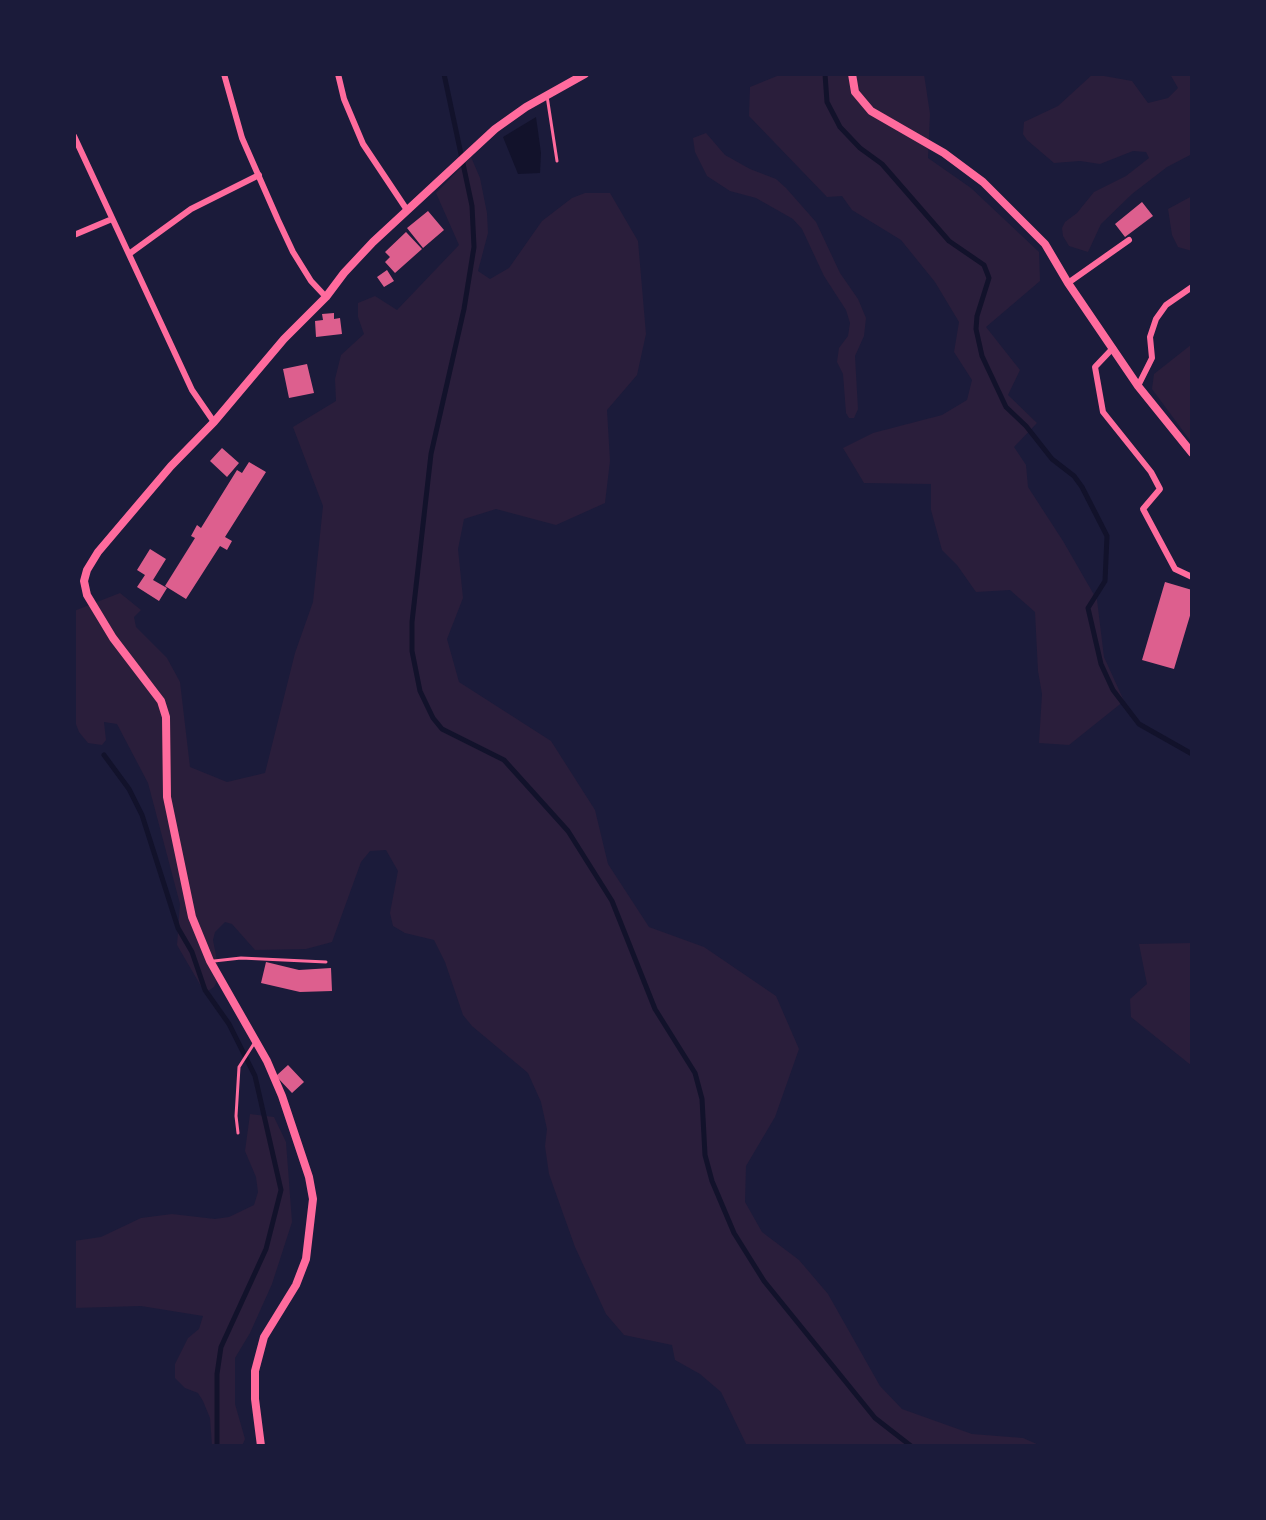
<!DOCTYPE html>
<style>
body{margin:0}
#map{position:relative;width:1266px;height:1520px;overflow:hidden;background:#1b1b3a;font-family:"Noto Serif",serif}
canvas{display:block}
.frame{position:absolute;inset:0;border:76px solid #1b1b3a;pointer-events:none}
</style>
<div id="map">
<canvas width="1266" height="1520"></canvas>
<div class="frame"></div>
</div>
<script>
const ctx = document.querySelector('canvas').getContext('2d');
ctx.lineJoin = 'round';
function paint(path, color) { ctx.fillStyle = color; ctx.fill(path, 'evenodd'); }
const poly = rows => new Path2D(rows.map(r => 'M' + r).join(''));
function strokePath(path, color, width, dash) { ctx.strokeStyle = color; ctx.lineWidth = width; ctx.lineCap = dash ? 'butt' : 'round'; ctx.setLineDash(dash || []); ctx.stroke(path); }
const green = poly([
 [782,74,924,74,930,114,928,158,971,188,1039,252,1040,281,986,327,1020,370,1008,395,1037,423,1014,447,1026,465,1028,487,1063,541,1097,600,1104,657,1124,701,1069,745,1039,743,1042,694,1038,671,1035,612,1010,590,976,592,957,565,942,550,931,510,931,484,864,483,843,448,873,433,942,415,967,400,972,380,954,352,959,322,935,282,901,240,852,210,842,196,827,197,749,116,750,87],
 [1093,74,1132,81,1148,103,1168,98,1178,88,1170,74,1192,74,1192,154,1167,167,1132,194,1101,224,1088,252,1069,246,1063,236,1062,228,1065,222,1077,213,1094,192,1126,176,1149,158,1146,152,1133,151,1100,164,1080,161,1054,163,1027,140,1023,134,1024,122,1058,106],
 [706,133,725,155,750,169,776,179,786,188,816,222,840,273,858,299,866,318,864,336,855,356,858,409,854,418,849,418,846,413,843,374,837,362,839,348,848,336,850,323,846,310,824,276,802,229,793,219,756,198,730,191,707,176,695,152,693,138],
 [471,157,480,178,487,213,488,233,478,271,490,279,509,268,542,221,572,198,585,193,610,193,638,241,646,334,637,375,607,410,610,461,605,503,556,525,496,509,464,519,458,549,463,598,447,639,459,682,551,741,595,810,608,864,649,927,704,947,776,996,799,1049,775,1117,746,1166,745,1202,762,1232,799,1260,828,1294,880,1386,902,1409,972,1434,1023,1438,1041,1446,747,1446,721,1392,700,1374,675,1360,672,1345,624,1335,606,1314,575,1247,549,1174,545,1146,547,1129,541,1102,528,1073,472,1026,463,1015,445,962,434,940,405,933,393,926,390,913,398,871,386,850,370,851,361,862,332,942,306,949,255,950,232,924,225,922,215,932,213,940,220,976,214,987,205,993,177,945,180,904,148,783,117,724,104,722,106,740,102,745,88,743,79,732,74,719,74,611,120,593,141,610,134,617,136,627,167,658,180,682,190,767,227,782,265,773,295,653,313,602,323,506,293,427,336,401,335,379,341,355,364,334,358,317,358,303,375,296,397,310,459,245,436,193],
 [1192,196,1192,251,1178,247,1172,235,1168,209],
 [1192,344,1192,443,1152,389,1154,374],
 [1192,943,1192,1066,1131,1017,1130,999,1147,984,1139,944],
 [250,1114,274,1117,286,1142,292,1222,272,1284,250,1333,235,1358,235,1404,245,1439,242,1446,212,1446,210,1418,203,1401,198,1393,185,1388,175,1378,175,1364,188,1338,199,1329,203,1316,141,1306,74,1308,74,1241,101,1237,141,1218,172,1214,215,1219,229,1217,254,1205,258,1192,256,1177,245,1151]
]);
const water = poly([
 [536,117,541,153,540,173,518,174,503,137]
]);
const stream = poly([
 [444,74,472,206,474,247,464,309,431,454,412,622,412,651,420,691,433,718,442,729,504,760,568,831,612,901,655,1009,695,1073,702,1099,705,1155,712,1181,734,1233,764,1281,875,1418,911,1446],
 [825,74,827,102,840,127,860,148,882,164,949,241,984,265,989,278,977,316,976,329,982,356,1006,407,1026,426,1052,459,1074,476,1082,487,1107,536,1105,581,1088,608,1101,664,1113,690,1139,724,1192,754],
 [104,755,129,789,142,815,178,928,192,952,205,990,229,1024,255,1076,281,1190,266,1249,221,1347,217,1374,217,1446]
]);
const building = poly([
 [1142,202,1153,216,1125,237,1115,224],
 [428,211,444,230,423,248,407,228],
 [406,232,422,249,395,273,385,262,390,257,385,252],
 [387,270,394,281,384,287,377,277],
 [334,313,334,319,340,318,342,334,316,337,315,321,323,320,322,314],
 [307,364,314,393,289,398,283,369],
 [222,448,239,463,227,477,210,461],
 [249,462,266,472,225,537,232,541,227,550,220,546,186,599,165,586,195,538,191,536,197,525,201,528,237,470,242,473],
 [150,549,166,559,153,580,167,588,159,601,137,587,145,575,137,570],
 [1165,582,1192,590,1192,609,1174,669,1142,660],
 [266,962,299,970,331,968,332,991,300,992,261,983],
 [288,1065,304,1082,292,1093,276,1076]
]);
const service = poly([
 [547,96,557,161],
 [214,961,241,958,326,962],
 [238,1133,236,1116,239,1067,255,1042]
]);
const minor = poly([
 [224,74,242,138,278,220,293,252,311,281,326,297],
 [338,74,344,99,363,144,407,210],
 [74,136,192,390,214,422],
 [74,235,112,219],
 [129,254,191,209,259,175],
 [1068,283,1129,240],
 [1113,348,1095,367,1103,412,1151,472,1160,489,1143,509,1175,569,1192,577],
 [1138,386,1152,358,1150,337,1156,319,1166,305,1192,287]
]);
const tertiary = poly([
 [852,74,855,92,871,111,944,153,983,182,1045,244,1068,283,1138,386,1192,453],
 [261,1446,255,1399,255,1371,264,1337,296,1285,306,1259,313,1199,309,1177,282,1096,267,1061,210,961,192,917,167,797,166,717,161,701,113,638,87,595,84,581,87,570,98,552,171,466,214,422,284,339,326,297,344,273,373,242,495,129,526,107,585,74]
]);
paint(green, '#2a1e3b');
paint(water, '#12122b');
strokePath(stream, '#12122b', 5);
paint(building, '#dd5f8e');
strokePath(service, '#ff6b9d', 3);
strokePath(minor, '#ff6b9d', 6);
strokePath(tertiary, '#ff6b9d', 8);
</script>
